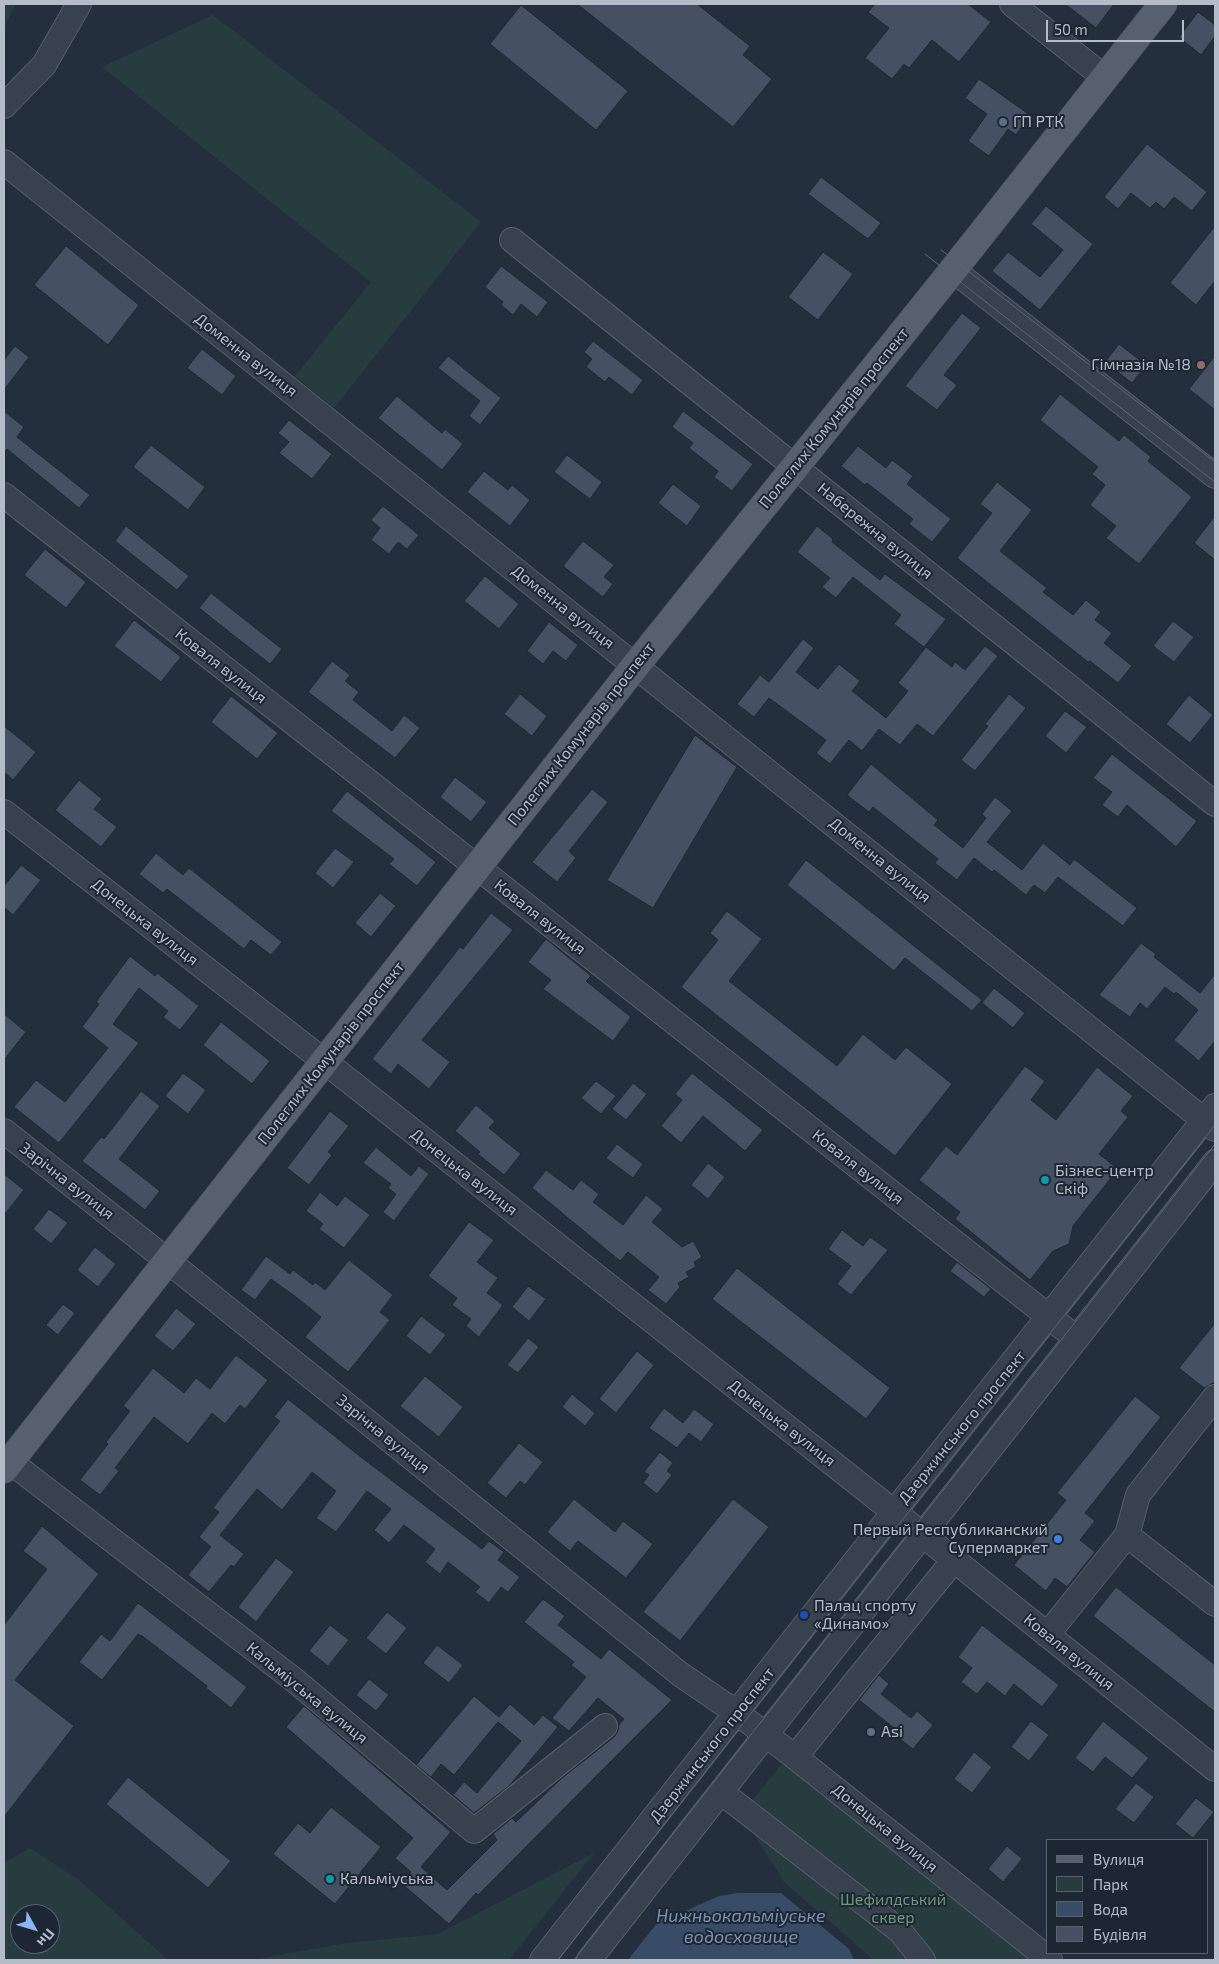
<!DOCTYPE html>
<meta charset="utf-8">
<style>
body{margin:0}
#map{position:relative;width:1219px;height:1964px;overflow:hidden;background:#242f3e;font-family:"Exo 2",sans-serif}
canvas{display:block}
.frame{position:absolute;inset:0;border:5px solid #b4bcc9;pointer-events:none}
.legend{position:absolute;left:1046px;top:1839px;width:162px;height:115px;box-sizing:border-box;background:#1d2633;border:1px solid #59626f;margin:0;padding:6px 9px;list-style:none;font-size:15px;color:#b4bcc9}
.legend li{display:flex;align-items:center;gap:10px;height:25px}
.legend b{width:25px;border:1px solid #59626f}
.north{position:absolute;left:10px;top:1904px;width:50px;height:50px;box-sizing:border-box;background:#1d2633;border:1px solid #59626f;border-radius:50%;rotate:129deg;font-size:14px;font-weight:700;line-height:20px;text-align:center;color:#b4bcc9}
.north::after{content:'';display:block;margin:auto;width:18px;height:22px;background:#8ab4f8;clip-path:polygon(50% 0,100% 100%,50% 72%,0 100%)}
.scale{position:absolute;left:1046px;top:20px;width:138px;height:22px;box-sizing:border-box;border:2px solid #b4bcc9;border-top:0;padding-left:6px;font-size:15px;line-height:18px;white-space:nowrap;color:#b4bcc9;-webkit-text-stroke:4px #1d2633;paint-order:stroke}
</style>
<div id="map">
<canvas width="1219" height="1964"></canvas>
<div class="frame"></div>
<ul class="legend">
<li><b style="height:6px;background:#56606e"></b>Вулиця</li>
<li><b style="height:14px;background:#263c3f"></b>Парк</li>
<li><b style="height:14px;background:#394c67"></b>Вода</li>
<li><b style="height:14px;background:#455162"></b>Будівля</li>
</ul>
<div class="north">Пн</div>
<div class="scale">50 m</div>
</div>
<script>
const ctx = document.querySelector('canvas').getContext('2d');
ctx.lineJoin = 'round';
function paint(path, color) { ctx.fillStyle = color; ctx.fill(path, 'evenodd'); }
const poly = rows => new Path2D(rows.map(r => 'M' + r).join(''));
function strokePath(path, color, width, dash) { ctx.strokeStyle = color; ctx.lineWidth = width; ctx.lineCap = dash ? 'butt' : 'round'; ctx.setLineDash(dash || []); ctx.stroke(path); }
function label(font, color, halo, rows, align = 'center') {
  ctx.font = font + ' "Exo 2",sans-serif'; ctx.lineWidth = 4; ctx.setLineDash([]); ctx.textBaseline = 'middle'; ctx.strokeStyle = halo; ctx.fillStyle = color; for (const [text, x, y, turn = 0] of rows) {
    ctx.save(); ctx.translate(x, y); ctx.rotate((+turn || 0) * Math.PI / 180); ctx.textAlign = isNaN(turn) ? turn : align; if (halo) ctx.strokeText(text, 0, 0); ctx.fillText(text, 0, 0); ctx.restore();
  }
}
const green = poly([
 [4,4,16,4,4,27],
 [213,15,481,222,334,408,295,376,371,282,102,67],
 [785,1760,1039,1960,874,1960,784,1882,741,1814],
 [30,1848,80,1881,168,1960,4,1960,4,1863],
 [20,1914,50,1914,50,1944,20,1944],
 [594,1853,509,1960,252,1960,346,1943,438,1934]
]);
const water = poly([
 [738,1893,781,1893,849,1949,854,1960,628,1960,661,1918,681,1913,719,1896]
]);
const building = poly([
 [577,4,697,4,750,46,743,55,772,79,733,127,577,4],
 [875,4,968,4,991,22,959,62,932,40,909,68,904,64,892,79,865,58,889,28,868,12,875,4],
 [1065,4,1114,4,1096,28,1065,4],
 [521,5,628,91,596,130,490,44,521,5],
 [1198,12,1215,25,1215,36,1201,55,1179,37,1198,12],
 [979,79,1030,115,1016,135,1008,129,989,156,968,141,987,114,965,98,979,79],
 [1147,144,1207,192,1192,211,1174,197,1164,209,1156,202,1150,208,1131,193,1118,209,1104,197,1147,144],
 [821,177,881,223,868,239,808,194,821,177],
 [1046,206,1093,244,1040,310,992,271,1008,252,1040,277,1063,250,1031,224,1046,206],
 [1215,226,1215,281,1196,305,1170,283,1215,226],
 [66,246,139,305,108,345,34,285,66,246],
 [823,252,853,274,818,320,788,297,823,252],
 [501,266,548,302,537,317,521,304,513,315,501,305,503,302,485,287,501,266],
 [962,313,981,328,944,375,957,385,937,410,905,386,962,313],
 [593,341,643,380,632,395,609,377,605,382,586,367,592,359,584,352,593,341],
 [1119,344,1146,365,1132,383,1105,362,1119,344],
 [15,346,29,357,4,390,4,360,15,346],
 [202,349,236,376,222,395,187,368,202,349],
 [448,356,501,398,480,425,469,416,480,401,438,368,448,356],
 [1215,356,1215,410,1189,389,1215,356],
 [1060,394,1119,441,1124,435,1151,457,1148,461,1192,497,1139,564,1106,538,1116,526,1090,505,1105,485,1092,474,1098,467,1040,420,1060,394],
 [397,396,442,433,445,429,463,444,442,470,378,418,397,396],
 [4,411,24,427,17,437,90,495,79,508,7,449,4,453,4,411],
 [683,411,753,464,732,491,714,477,718,471,689,448,693,443,672,427,683,411],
 [289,420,332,454,312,479,279,453,289,442,278,433,289,420],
 [151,445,205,487,188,510,133,467,151,445],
 [858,446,886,468,892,460,913,476,907,484,951,519,932,542,909,524,913,519,867,483,865,485,841,466,858,446],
 [567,455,602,482,590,499,554,472,567,455],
 [484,471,508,490,512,485,530,500,510,526,467,492,484,471],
 [997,482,1032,510,1000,551,1047,588,1043,592,1073,615,1086,600,1101,612,1095,620,1112,633,1104,643,1132,666,1118,683,1090,661,1088,662,957,558,992,513,980,504,997,482],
 [673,484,701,506,687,526,658,503,673,484],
 [383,506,419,535,407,549,398,542,389,554,371,540,380,528,371,520,383,506],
 [1215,516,1215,560,1194,543,1215,516],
 [126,526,189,576,177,590,115,541,126,526],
 [817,526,833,539,832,542,880,580,885,574,946,619,924,647,894,624,901,615,853,577,836,598,822,587,830,578,797,552,817,526],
 [583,541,614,565,604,577,613,584,603,597,563,566,583,541],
 [45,549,86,582,66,608,24,575,45,549],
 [485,576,519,604,499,629,464,601,485,576],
 [211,593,282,649,270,664,199,608,211,593],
 [134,620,181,657,161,682,114,646,134,620],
 [1173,621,1194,637,1174,662,1153,646,1173,621],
 [549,622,578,645,566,661,553,651,543,664,527,651,549,622],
 [803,639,814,648,796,672,818,689,839,664,860,681,852,691,886,718,908,691,898,683,926,647,952,667,955,662,965,670,985,646,998,656,933,736,917,724,900,745,879,729,862,751,849,740,830,764,816,753,826,740,769,698,754,717,737,704,760,675,769,682,803,639],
 [332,661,350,675,345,681,359,692,353,700,392,731,404,715,420,728,395,758,308,692,332,661],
 [520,694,547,716,532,736,504,714,520,694],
 [1009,694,1026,708,975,771,961,760,988,726,985,724,1009,694],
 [1189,695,1213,715,1190,743,1166,724,1189,695],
 [231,696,278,733,257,759,211,722,231,696],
 [1065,711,1087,727,1066,753,1045,736,1065,711],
 [4,726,36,752,13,780,4,772,4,726],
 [695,735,737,767,653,908,607,880,695,735],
 [1112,754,1197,821,1176,847,1127,805,1118,817,1102,805,1112,792,1093,778,1112,754],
 [871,764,938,820,934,825,963,848,986,818,982,814,995,797,1012,811,987,842,1022,870,1043,843,1070,865,1074,859,1137,908,1123,926,1058,877,1045,893,1034,885,1026,895,994,870,992,872,974,858,957,880,935,863,938,859,873,807,869,812,847,795,871,764],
 [455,777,487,802,471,822,440,797,455,777],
 [79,780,102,799,94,809,117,827,101,847,55,810,79,780],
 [592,789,608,802,569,851,576,858,557,882,532,862,592,789],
 [347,791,436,862,417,886,389,864,394,859,331,811,347,791],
 [335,848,354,862,333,888,315,873,335,848],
 [156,853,183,875,189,868,282,942,271,955,251,940,244,949,167,889,163,893,139,874,156,853],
 [806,860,982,1000,972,1011,905,958,894,971,787,885,806,860],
 [21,865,41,880,13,915,4,907,4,886,21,865],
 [380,893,396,906,371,937,355,923,380,893],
 [727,911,762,939,729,981,837,1066,863,1034,895,1060,906,1047,952,1084,895,1156,681,987,718,940,710,933,727,911],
 [491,913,513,930,422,1040,450,1062,429,1089,398,1064,391,1074,372,1059,460,947,463,949,491,913],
 [546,939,591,976,586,981,631,1017,613,1041,543,989,551,980,528,962,546,939],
 [1141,943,1156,954,1154,957,1200,993,1215,974,1215,1041,1199,1061,1174,1040,1198,1010,1176,992,1174,994,1165,987,1147,1009,1140,1003,1130,1017,1099,995,1141,943],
 [130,956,155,976,157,973,199,1006,180,1030,163,1017,168,1011,139,988,113,1024,139,1043,59,1143,14,1107,36,1080,65,1102,108,1048,82,1027,99,1004,96,1002,130,956],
 [994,988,1025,1013,1013,1028,982,1003,994,988],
 [4,1014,26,1032,4,1060,4,1014],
 [221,1022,270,1061,252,1084,203,1045,221,1022],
 [1025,1066,1045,1081,1031,1100,1056,1120,1097,1067,1133,1096,1121,1111,1128,1117,1099,1154,1118,1169,1073,1226,1069,1244,1053,1251,1030,1280,955,1219,960,1212,919,1180,946,1146,957,1155,1025,1066],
 [183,1073,206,1090,188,1114,165,1096,183,1073],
 [692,1073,763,1130,745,1151,703,1116,681,1143,661,1126,682,1100,675,1094,692,1073],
 [596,1081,616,1096,601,1114,581,1098,596,1081],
 [633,1083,647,1094,626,1120,612,1109,633,1083],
 [141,1091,160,1106,119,1159,160,1191,145,1210,82,1161,101,1137,104,1139,141,1091],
 [476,1105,495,1121,489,1128,521,1154,504,1175,478,1154,480,1152,455,1131,476,1105],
 [330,1111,349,1126,328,1152,332,1155,309,1185,287,1168,330,1111],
 [617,1144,643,1164,633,1178,606,1158,617,1144],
 [376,1147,411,1176,419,1166,429,1174,394,1221,383,1212,396,1194,388,1188,391,1184,363,1163,376,1147],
 [708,1163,725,1177,708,1199,691,1185,708,1163],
 [546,1170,573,1190,581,1180,599,1194,593,1202,623,1225,646,1195,663,1209,652,1222,682,1247,693,1241,702,1257,694,1262,696,1267,686,1272,689,1277,678,1283,680,1287,666,1304,648,1290,659,1277,628,1252,620,1261,532,1188,546,1170],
 [4,1174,24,1190,4,1215,4,1174],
 [320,1192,337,1206,345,1196,370,1215,344,1248,319,1229,323,1224,306,1211,320,1192],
 [49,1209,68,1223,51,1244,33,1229,49,1209],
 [469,1222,494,1240,477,1262,498,1278,487,1293,503,1305,479,1337,466,1326,471,1319,452,1305,457,1298,428,1276,469,1222],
 [842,1230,863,1246,870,1237,888,1250,851,1295,837,1284,851,1266,828,1249,842,1230],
 [95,1247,116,1264,98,1287,77,1270,95,1247],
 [266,1256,290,1274,293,1270,313,1285,315,1282,325,1290,349,1260,393,1295,380,1312,390,1320,348,1372,305,1337,321,1317,296,1297,271,1279,255,1300,241,1290,266,1256],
 [957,1262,991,1289,984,1297,950,1271,957,1262],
 [737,1268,890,1388,866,1419,712,1299,737,1268],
 [528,1286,546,1299,529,1321,512,1307,528,1286],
 [63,1304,75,1313,58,1335,46,1325,63,1304],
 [176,1308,196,1324,173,1351,154,1336,176,1308],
 [421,1316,446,1335,430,1355,406,1336,421,1316],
 [1215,1323,1215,1382,1204,1388,1179,1368,1215,1323],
 [528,1338,539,1347,518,1373,507,1365,528,1338],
 [637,1351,654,1365,616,1413,599,1399,637,1351],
 [236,1355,268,1380,245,1409,240,1405,225,1424,212,1413,188,1444,154,1417,115,1468,119,1471,100,1495,80,1480,108,1444,106,1442,130,1411,123,1406,153,1368,184,1393,196,1378,210,1389,236,1355],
 [425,1376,463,1407,439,1437,400,1406,425,1376],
 [572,1394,595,1413,585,1426,562,1407,572,1394],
 [1135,1396,1161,1417,1085,1513,1095,1521,1080,1540,1095,1552,1067,1587,1055,1578,1046,1591,1014,1565,1066,1500,1057,1493,1135,1396],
 [288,1399,357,1454,482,1549,489,1541,504,1552,498,1560,520,1577,508,1592,501,1587,489,1603,475,1592,480,1587,448,1562,440,1574,425,1562,435,1549,404,1525,389,1543,374,1530,391,1509,367,1491,336,1532,316,1518,336,1491,312,1472,282,1510,257,1489,220,1535,244,1554,234,1567,231,1565,209,1592,188,1575,211,1547,199,1537,219,1512,213,1508,280,1421,274,1417,288,1399],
 [664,1408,683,1423,694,1409,714,1424,701,1442,689,1433,677,1448,649,1428,664,1408],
 [519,1443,543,1462,525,1485,520,1481,506,1498,487,1483,519,1443],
 [660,1452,673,1463,667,1471,672,1475,657,1494,643,1483,649,1475,644,1472,660,1452],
 [574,1499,615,1532,623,1521,653,1544,626,1578,578,1541,570,1551,547,1532,574,1499],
 [733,1499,769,1527,680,1641,643,1612,733,1499],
 [42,1526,99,1574,15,1680,74,1726,4,1817,4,1625,47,1569,23,1551,42,1526],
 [276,1558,294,1572,256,1622,238,1607,276,1558],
 [1116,1587,1215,1665,1215,1712,1093,1616,1116,1587],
 [543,1599,565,1616,558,1625,601,1659,609,1649,672,1700,478,1895,476,1893,449,1924,401,1883,411,1872,395,1858,413,1838,286,1727,304,1706,451,1832,421,1867,447,1890,497,1840,493,1834,512,1818,516,1822,562,1778,614,1737,618,1731,619,1725,624,1719,598,1698,569,1731,552,1718,586,1677,571,1665,574,1662,524,1622,543,1599],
 [138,1603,247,1687,231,1708,206,1688,207,1686,141,1635,140,1636,138,1634,102,1680,79,1662,101,1634,110,1641,138,1603],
 [387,1612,407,1628,386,1654,366,1638,387,1612],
 [330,1625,349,1640,328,1666,309,1651,330,1625],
 [982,1625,1059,1685,1042,1707,1014,1684,1005,1696,987,1682,977,1694,961,1682,972,1668,958,1657,982,1625],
 [437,1645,463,1665,449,1683,423,1663,437,1645],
 [879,1675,889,1684,881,1694,911,1718,917,1711,933,1725,913,1749,896,1736,899,1732,859,1700,879,1675],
 [369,1679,389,1695,376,1711,356,1695,369,1679],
 [474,1696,499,1717,510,1704,534,1725,543,1715,558,1727,509,1786,474,1813,453,1795,464,1782,477,1793,521,1741,498,1722,454,1775,441,1764,431,1777,416,1765,474,1696],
 [1031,1721,1049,1735,1029,1761,1011,1747,1031,1721],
 [1103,1721,1149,1758,1132,1778,1105,1757,1093,1772,1075,1758,1103,1721],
 [974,1752,992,1767,972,1793,954,1779,974,1752],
 [128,1777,231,1861,208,1888,106,1804,128,1777],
 [1136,1783,1154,1797,1134,1823,1115,1809,1136,1783],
 [1196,1798,1214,1812,1193,1838,1175,1824,1196,1798],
 [331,1807,381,1847,335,1904,273,1854,298,1823,310,1833,331,1807],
 [1007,1846,1022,1859,1003,1882,988,1869,1007,1846]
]);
const minor = poly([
 [1012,4,1104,77],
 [4,106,44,65,79,4],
 [4,162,1215,1129],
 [512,240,1215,804],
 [953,270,1215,476],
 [4,495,1076,1338],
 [4,812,324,1061,903,1519,1215,1769],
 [4,1131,168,1261,680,1674,737,1713,795,1757,1050,1960],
 [4,1457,293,1679,474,1831,605,1726],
 [1127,1535,1215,1604],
 [1047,1635,1127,1535,1138,1495,1215,1397],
 [795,1757,954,1560],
 [721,1792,900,1931,923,1960],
 [542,1960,894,1512,1215,1106],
 [589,1960,1215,1162]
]);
const major = poly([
 [4,1469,636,665,953,270,1163,4]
]);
const tram = poly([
 [941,250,1215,462],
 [925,254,1215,482],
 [558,1960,903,1519,1215,1125],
 [574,1960,1215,1144]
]);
const markers = [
 [1003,122,5,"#5c6f8a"],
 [1201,365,5,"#8d6e63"],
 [1045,1180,5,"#0f9aa8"],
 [1058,1539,5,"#3f7fe0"],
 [804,1615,5,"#1a4fb4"],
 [871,1732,5,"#5c6f8a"],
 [330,1879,5,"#0f9aa8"]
];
const poiNames = [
 ["ГП РТК",1013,122],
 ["Гімназія №18",1191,365,"right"],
 ["Бізнес-центр",1055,1171],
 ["Скіф",1055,1189],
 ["Первый Республиканский",1048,1530,"right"],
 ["Супермаркет",1048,1548,"right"],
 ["Палац спорту",814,1606],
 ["«Динамо»",814,1624],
 ["Asi",881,1732],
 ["Кальміуська",340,1879]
];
const streetNames = [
 ["Доменна вулиця",246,355,38],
 ["Полеглих Комунарів проспект",834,418,-51],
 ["Набережна вулиця",875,531,39],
 ["Доменна вулиця",563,607,38],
 ["Коваля вулиця",221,666,38],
 ["Полеглих Комунарів проспект",581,734,-52],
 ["Доменна вулиця",880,860,39],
 ["Коваля вулиця",540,917,38],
 ["Донецька вулиця",145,922,38],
 ["Полеглих Комунарів проспект",331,1053,-52],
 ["Коваля вулиця",858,1167,38],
 ["Донецька вулиця",464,1172,38],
 ["Зарічна вулиця",67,1181,38],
 ["Донецька вулиця",782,1423,38],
 ["Дзержинського проспект",962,1427,-51],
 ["Зарічна вулиця",383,1434,39],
 ["Коваля вулиця",1069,1652,39],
 ["Кальміуська вулиця",307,1693,39],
 ["Дзержинського проспект",712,1745,-52],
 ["Донецька вулиця",885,1828,39]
];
const parkNames = [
 ["Шефилдський",893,1900],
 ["сквер",893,1918]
];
const waterNames = [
 ["Нижньокальміуське",741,1916],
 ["водосховище",741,1937]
];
paint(green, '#263c3f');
paint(water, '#394c67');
paint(building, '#455162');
strokePath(building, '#1f2835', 1);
strokePath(minor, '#565f6c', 26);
strokePath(major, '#414a57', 29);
strokePath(minor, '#38414e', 24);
strokePath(major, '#56606e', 28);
strokePath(tram, '#5a6575', 1);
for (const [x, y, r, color] of markers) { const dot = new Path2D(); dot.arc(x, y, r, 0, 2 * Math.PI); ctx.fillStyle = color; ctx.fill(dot); strokePath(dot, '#1d2633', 2); }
label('16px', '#b4bcc9', '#1d2633', poiNames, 'left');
label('16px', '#b4bcc9', '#1d2633', streetNames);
label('16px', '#6b9a76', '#1d2633', parkNames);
label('italic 18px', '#7c92b1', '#1d2633', waterNames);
</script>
